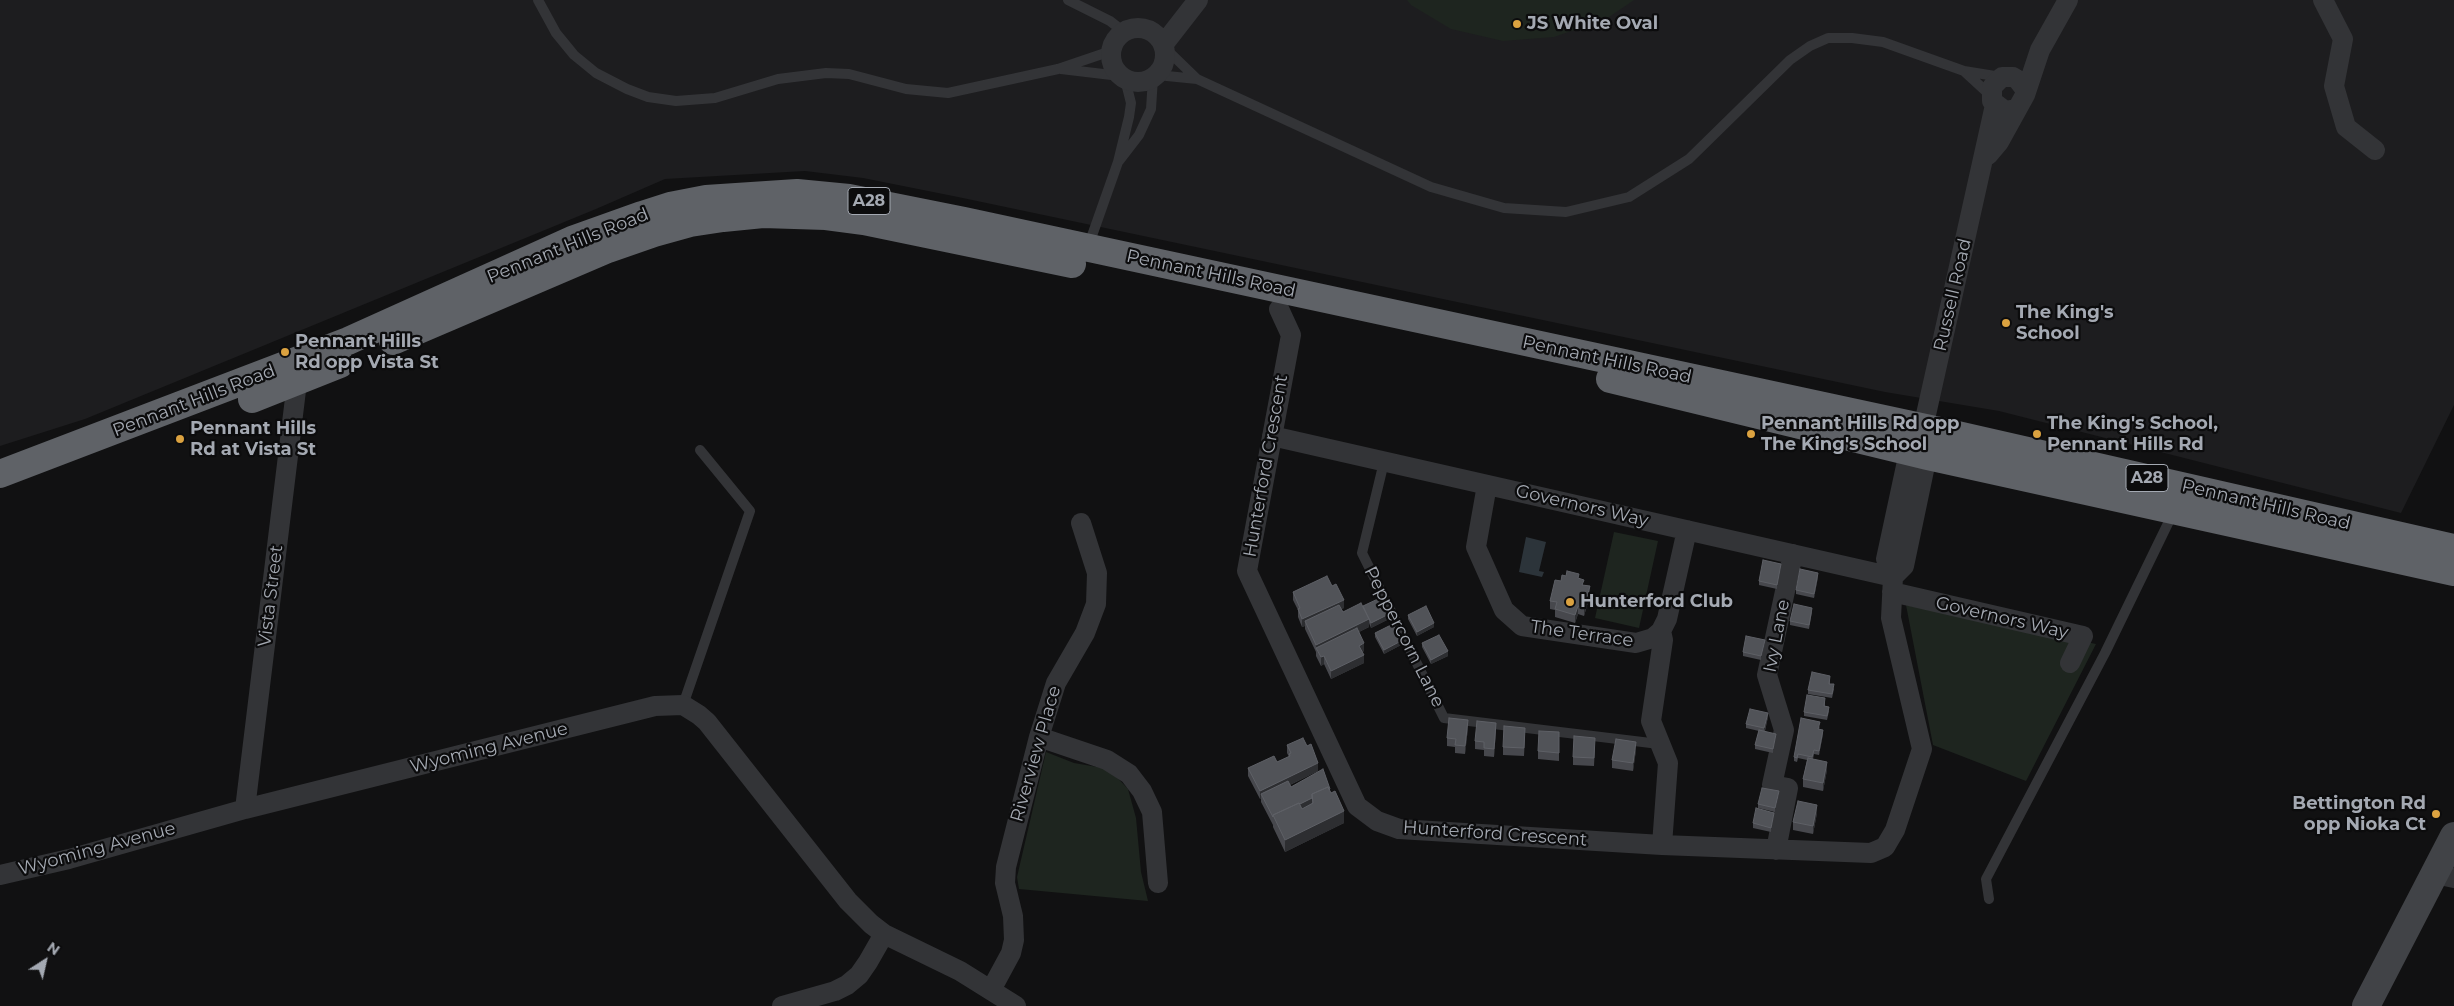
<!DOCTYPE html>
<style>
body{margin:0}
#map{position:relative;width:2454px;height:1006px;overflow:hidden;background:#111112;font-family:Montserrat,sans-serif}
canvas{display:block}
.north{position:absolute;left:20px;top:936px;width:50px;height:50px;-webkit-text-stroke:4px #0c0c0d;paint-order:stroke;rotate:35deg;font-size:14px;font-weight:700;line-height:20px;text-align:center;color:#a4a9b2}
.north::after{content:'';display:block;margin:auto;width:18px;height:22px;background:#a4a9b2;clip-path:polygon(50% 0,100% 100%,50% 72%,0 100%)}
</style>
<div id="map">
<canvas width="2454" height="1006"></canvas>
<div class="north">N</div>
</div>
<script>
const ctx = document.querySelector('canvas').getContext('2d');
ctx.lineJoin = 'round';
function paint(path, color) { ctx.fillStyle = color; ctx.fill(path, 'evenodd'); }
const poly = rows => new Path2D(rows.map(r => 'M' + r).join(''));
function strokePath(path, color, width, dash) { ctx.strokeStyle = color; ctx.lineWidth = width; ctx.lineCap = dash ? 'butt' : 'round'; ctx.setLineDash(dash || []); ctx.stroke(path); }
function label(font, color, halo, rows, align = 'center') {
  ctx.font = font + ' Montserrat,sans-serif'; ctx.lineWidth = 4.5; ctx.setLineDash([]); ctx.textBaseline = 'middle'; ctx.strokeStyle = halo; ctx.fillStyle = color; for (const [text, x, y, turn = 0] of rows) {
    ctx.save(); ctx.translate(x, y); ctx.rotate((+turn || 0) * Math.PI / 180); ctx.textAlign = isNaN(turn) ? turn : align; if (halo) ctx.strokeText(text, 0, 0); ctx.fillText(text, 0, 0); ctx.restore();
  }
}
const built = poly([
 [0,0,2454,0,2454,405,2401,513,1999,411,1885,392,958,197,863,178,805,171,665,179,596,209,85,419,0,446]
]);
const green = poly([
 [1407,0,1634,0,1606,19,1554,37,1503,41,1451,29,1411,5],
 [1614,532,1658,541,1639,628,1595,618],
 [1906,605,2096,644,2026,781,1933,745],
 [1046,752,1074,763,1109,769,1128,789,1136,818,1141,872,1148,901,1019,889,1017,877]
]);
const water = poly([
 [1526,537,1546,542,1539,571,1544,572,1542,577,1519,572]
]);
const lane = poly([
 [538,0,556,33,574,55,596,73,627,89,648,97,676,101,715,98,778,79,826,73,849,74,906,89,948,93,1058,69,1111,51],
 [1068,0,1110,21,1124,32],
 [1164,47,1197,79],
 [1061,69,1120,76],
 [1965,72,1990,95],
 [1157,75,1197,79,1431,187,1504,208,1566,212,1629,197,1689,159,1790,60,1810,46,1828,38,1852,38,1883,42,1964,71,2001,77],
 [1119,161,1139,135,1151,109,1153,78],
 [1088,247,1118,162,1129,117,1131,103,1125,79],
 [1384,462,1362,553,1444,718,1659,744],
 [683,705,750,511,700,450],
 [1989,899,1986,879,2105,653,2174,511]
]);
const street = poly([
 [2323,0,2343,39,2334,86,2346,127,2375,150],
 '1111 55a27 27 0 1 1 54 0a27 27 0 1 1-54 0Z',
 [1163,45,1198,0],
 [2025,95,2040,50,2068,0],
 [1988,155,1999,142,2025,95,2025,89,2018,80,2013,77,2002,77,1992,87,1992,101,2005,111,2016,109],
 [1279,309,1291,335,1247,571,1357,806,1377,821,1399,829,1662,845,1871,853,1885,847,1895,830,1922,749,1891,618,1893,577,1886,559,1909,452,1923,428,1995,105],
 [1272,436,1893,577],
 [1487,485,1476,547,1504,610,1522,626,1636,643,1653,638,1661,631,1667,619,1687,530],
 [1893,577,1904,566,1927,456,1925,443],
 [1892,592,2083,636,2070,663],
 [1661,631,1663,640,1651,721,1668,763,1662,845],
 [1039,737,1107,760,1129,774,1142,791,1152,812,1158,883],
 [245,809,297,382],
 [1776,850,1788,788,1772,785,1784,730,1767,675,1793,554],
 [2435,874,2454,878],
 [0,875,69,859,245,809,655,706,683,705,699,715,707,722,848,901,871,924,884,934,960,971,1016,1006],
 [991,990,1011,953,1014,940,1013,916,1005,883,1006,867,1039,737,1056,683,1085,633,1096,604,1097,573,1081,523],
 [782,1006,835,991,847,985,859,975,868,962,884,934]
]);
const secondary = poly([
 [2366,1006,2454,836]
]);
const highway = poly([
 [393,341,608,249,654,233,690,223,723,218,763,214,826,216,864,221,1072,264],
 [1610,379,1927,456,2454,572],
 [252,399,340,364],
 [0,474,348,341,572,240,642,215,670,206,706,199,797,193,849,198,964,221,1944,432,2454,548]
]);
const wall = poly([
 [1781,569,1777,589,1759,585,1759,581],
 [1818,577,1814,598,1796,594,1796,590],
 [1579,579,1590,595,1584,616,1578,614,1575,623,1555,617,1555,610,1550,609,1550,601,1561,581],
 [1332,586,1344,608,1341,609,1343,612,1363,606,1389,619,1371,628,1369,623,1369,627,1359,632,1364,651,1362,652,1364,663,1331,679,1324,664,1321,666,1316,656,1316,652,1305,629,1305,626,1302,627,1298,617,1298,610,1293,600,1293,592],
 [1812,612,1809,629,1790,625,1790,621],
 [1408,615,1434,627,1417,636,1408,619],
 [1375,633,1401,645,1384,654,1375,637],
 [1422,643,1448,656,1431,664,1422,647],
 [1765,644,1761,660,1743,656,1743,652],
 [1830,680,1830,684,1834,689,1832,698,1808,694,1808,690],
 [1825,702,1825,706,1829,711,1827,720,1804,716,1804,712],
 [1768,717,1765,731,1776,738,1773,753,1755,749,1755,745,1759,731,1746,728,1746,724],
 [1820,726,1819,729,1823,734,1819,755,1814,754,1813,759,1827,770,1823,791,1803,787,1803,779,1807,760,1798,758,1797,762,1794,761,1794,757],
 [1468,728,1465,754,1455,753,1455,747,1447,746,1447,738],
 [1496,731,1494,757,1484,756,1484,750,1475,749,1475,741],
 [1559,732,1559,761,1538,759,1538,751],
 [1525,736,1524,756,1503,755,1503,747],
 [1287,745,1318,771,1290,785,1291,787,1330,792,1344,823,1285,852,1273,827,1273,825,1261,802,1261,798,1260,799,1248,776,1248,768,1277,762,1289,757,1287,753],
 [1595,746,1594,766,1573,765,1573,757],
 [1636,750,1633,771,1612,768,1612,760],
 [1779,795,1775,812,1758,808,1758,804],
 [1817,813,1813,834,1793,830,1793,822],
 [1774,817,1771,832,1753,828,1753,823]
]);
const shadedWall = poly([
 [1781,564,1781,569,1777,589,1777,585],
 [1818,573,1818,577,1814,598,1814,594],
 [1590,586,1590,595,1584,616,1584,608],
 [1344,600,1344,608,1307,625,1305,621,1305,626,1302,627,1302,619],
 [1578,606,1578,614,1575,623,1575,615],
 [1389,614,1389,619,1371,628,1371,623],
 [1369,619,1369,627,1318,652,1316,648,1316,645],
 [1434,623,1434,627,1417,636,1417,632],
 [1765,640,1765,644,1761,660,1761,656],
 [1401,641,1401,645,1384,654,1384,650],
 [1364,643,1364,651,1359,654,1359,646],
 [1448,651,1448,656,1431,664,1431,660],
 [1364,655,1364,663,1331,679,1331,671],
 [1324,656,1324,664,1321,666,1321,657],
 [1768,713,1768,717,1764,732,1764,728],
 [1468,720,1468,728,1465,754,1465,746],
 [1496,723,1496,731,1494,757,1494,749],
 [1823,730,1823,734,1819,755,1819,751],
 [1776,734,1776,738,1773,753,1773,749],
 [1636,742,1636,750,1633,771,1633,763],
 [1827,762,1827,770,1823,791,1823,783],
 [1318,763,1318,771,1263,798,1261,794,1261,798,1260,799,1260,791],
 [1779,791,1779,795,1775,812,1775,808],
 [1312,798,1312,806,1274,817],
 [1817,805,1817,813,1813,834,1813,826],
 [1344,811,1344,823,1285,852,1285,840],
 [1774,813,1774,817,1771,832,1771,828]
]);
const building = poly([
 [1763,560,1781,564,1777,585,1759,581,1763,560],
 [1800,569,1818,573,1814,594,1796,590,1800,569],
 [1567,571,1579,574,1578,578,1584,580,1582,585,1590,586,1584,608,1578,606,1575,615,1555,609,1557,602,1550,601,1555,580,1561,581,1562,575,1566,576,1567,571],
 [1327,576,1332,586,1336,584,1344,600,1302,619,1298,609,1300,608,1293,592,1327,576],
 [1380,598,1389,614,1371,623,1363,606,1380,598],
 [1361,603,1369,619,1316,645,1305,621,1339,605,1343,612,1361,603],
 [1794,604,1812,608,1809,625,1790,621,1794,604],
 [1426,606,1434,623,1417,632,1408,615,1426,606],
 [1393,624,1401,641,1384,650,1375,633,1393,624],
 [1357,628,1364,643,1359,646,1364,655,1331,671,1324,656,1321,657,1316,648,1357,628],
 [1439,635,1448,651,1431,660,1422,643,1439,635],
 [1746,636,1765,640,1761,656,1743,652,1746,636],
 [1812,672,1830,676,1829,684,1834,684,1832,694,1808,690,1812,672],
 [1807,695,1825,698,1824,706,1829,707,1827,716,1804,712,1807,695],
 [1750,709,1768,713,1764,728,1746,724,1750,709],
 [1449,718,1468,720,1465,746,1455,745,1456,739,1447,738,1449,718],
 [1801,718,1820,722,1818,729,1823,730,1819,751,1814,750,1812,757,1798,754,1797,758,1794,757,1801,718],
 [1477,721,1496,723,1494,749,1484,748,1484,742,1475,741,1477,721],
 [1504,726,1525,728,1524,748,1503,747,1504,726],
 [1759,730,1776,734,1773,749,1755,745,1759,730],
 [1539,731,1559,732,1559,753,1538,751,1539,731],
 [1574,736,1595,738,1594,758,1573,757,1574,736],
 [1303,738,1307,746,1311,744,1318,763,1260,791,1248,768,1274,756,1277,762,1290,756,1289,754,1291,753,1287,745,1303,738],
 [1616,739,1636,742,1633,763,1612,760,1616,739],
 [1808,758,1827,762,1823,783,1803,779,1808,758],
 [1323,769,1330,789,1329,790,1328,787,1312,794,1312,798,1300,804,1299,803,1273,815,1273,817,1261,794,1288,781,1291,787,1323,769],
 [1328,787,1331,793,1335,791,1344,811,1285,840,1273,815,1299,803,1302,809,1313,803,1312,794,1328,787],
 [1762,788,1779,791,1775,808,1758,804,1762,788],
 [1798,801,1817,805,1813,826,1793,822,1798,801],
 [1756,808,1774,813,1771,828,1753,823,1756,808]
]);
const markers = [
 [1517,24,5,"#dba240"],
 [2006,323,5,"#dba240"],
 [285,352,5,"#dba240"],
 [1751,434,5,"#dba240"],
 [2037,434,5,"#dba240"],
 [180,439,5,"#dba240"],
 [1570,602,5,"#dba240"],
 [2436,814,5,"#dba240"]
];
const shields = [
 [869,201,42],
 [2147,478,42]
];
const shieldNames = [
 ["A28",869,201],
 ["A28",2147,478]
];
const poiNames = [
 ["JS White Oval",1527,24],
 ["The King's",2016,313],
 ["School",2016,334],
 ["Pennant Hills",295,342],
 ["Rd opp Vista St",295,363],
 ["Pennant Hills Rd opp",1761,424],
 ["The King's School",1761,445],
 ["The King's School,",2047,424],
 ["Pennant Hills Rd",2047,445],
 ["Pennant Hills",190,429],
 ["Rd at Vista St",190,450],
 ["Hunterford Club",1580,602],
 ["Bettington Rd",2426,804,"right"],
 ["opp Nioka Ct",2426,825,"right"]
];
const streetNames = [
 ["Pennant Hills Road",568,246,-22],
 ["Pennant Hills Road",1211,274,12],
 ["Russell Road",1953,295,-77],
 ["Pennant Hills Road",1607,360,12],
 ["Pennant Hills Road",194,401,-21],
 ["Hunterford Crescent",1266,466,-80],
 ["Pennant Hills Road",2266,505,13],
 ["Governors Way",1582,506,13],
 ["Vista Street",271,596,-83],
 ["Governors Way",2002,618,13],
 ["The Terrace",1582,634,8],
 ["Ivy Lane",1777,636,-79],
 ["Peppercorn Lane",1404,637,63],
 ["Wyoming Avenue",489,748,-14],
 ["Riverview Place",1036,754,-74],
 ["Hunterford Crescent",1495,834,4],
 ["Wyoming Avenue",97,849,-15]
];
paint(built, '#1d1d1f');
paint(green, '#1e251f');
paint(water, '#2c343a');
strokePath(lane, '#333437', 10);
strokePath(street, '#333437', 20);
strokePath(secondary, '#414347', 28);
strokePath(highway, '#5f6267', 28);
paint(wall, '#47484d');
paint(shadedWall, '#2d2e31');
paint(building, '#515358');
strokePath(building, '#5e6066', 1);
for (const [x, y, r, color] of markers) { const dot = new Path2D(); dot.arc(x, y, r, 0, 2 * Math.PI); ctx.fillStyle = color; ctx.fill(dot); strokePath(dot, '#0c0c0d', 2); }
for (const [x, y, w] of shields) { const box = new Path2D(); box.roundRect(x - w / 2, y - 13.5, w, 27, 4); ctx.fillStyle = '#0c0c0d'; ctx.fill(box); strokePath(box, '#a4a9b2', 1); }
label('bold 16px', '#a4a9b2', null, shieldNames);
label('bold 18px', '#a4a9b2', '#0c0c0d', poiNames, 'left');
label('18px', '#a4a9b2', '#0c0c0d', streetNames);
</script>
